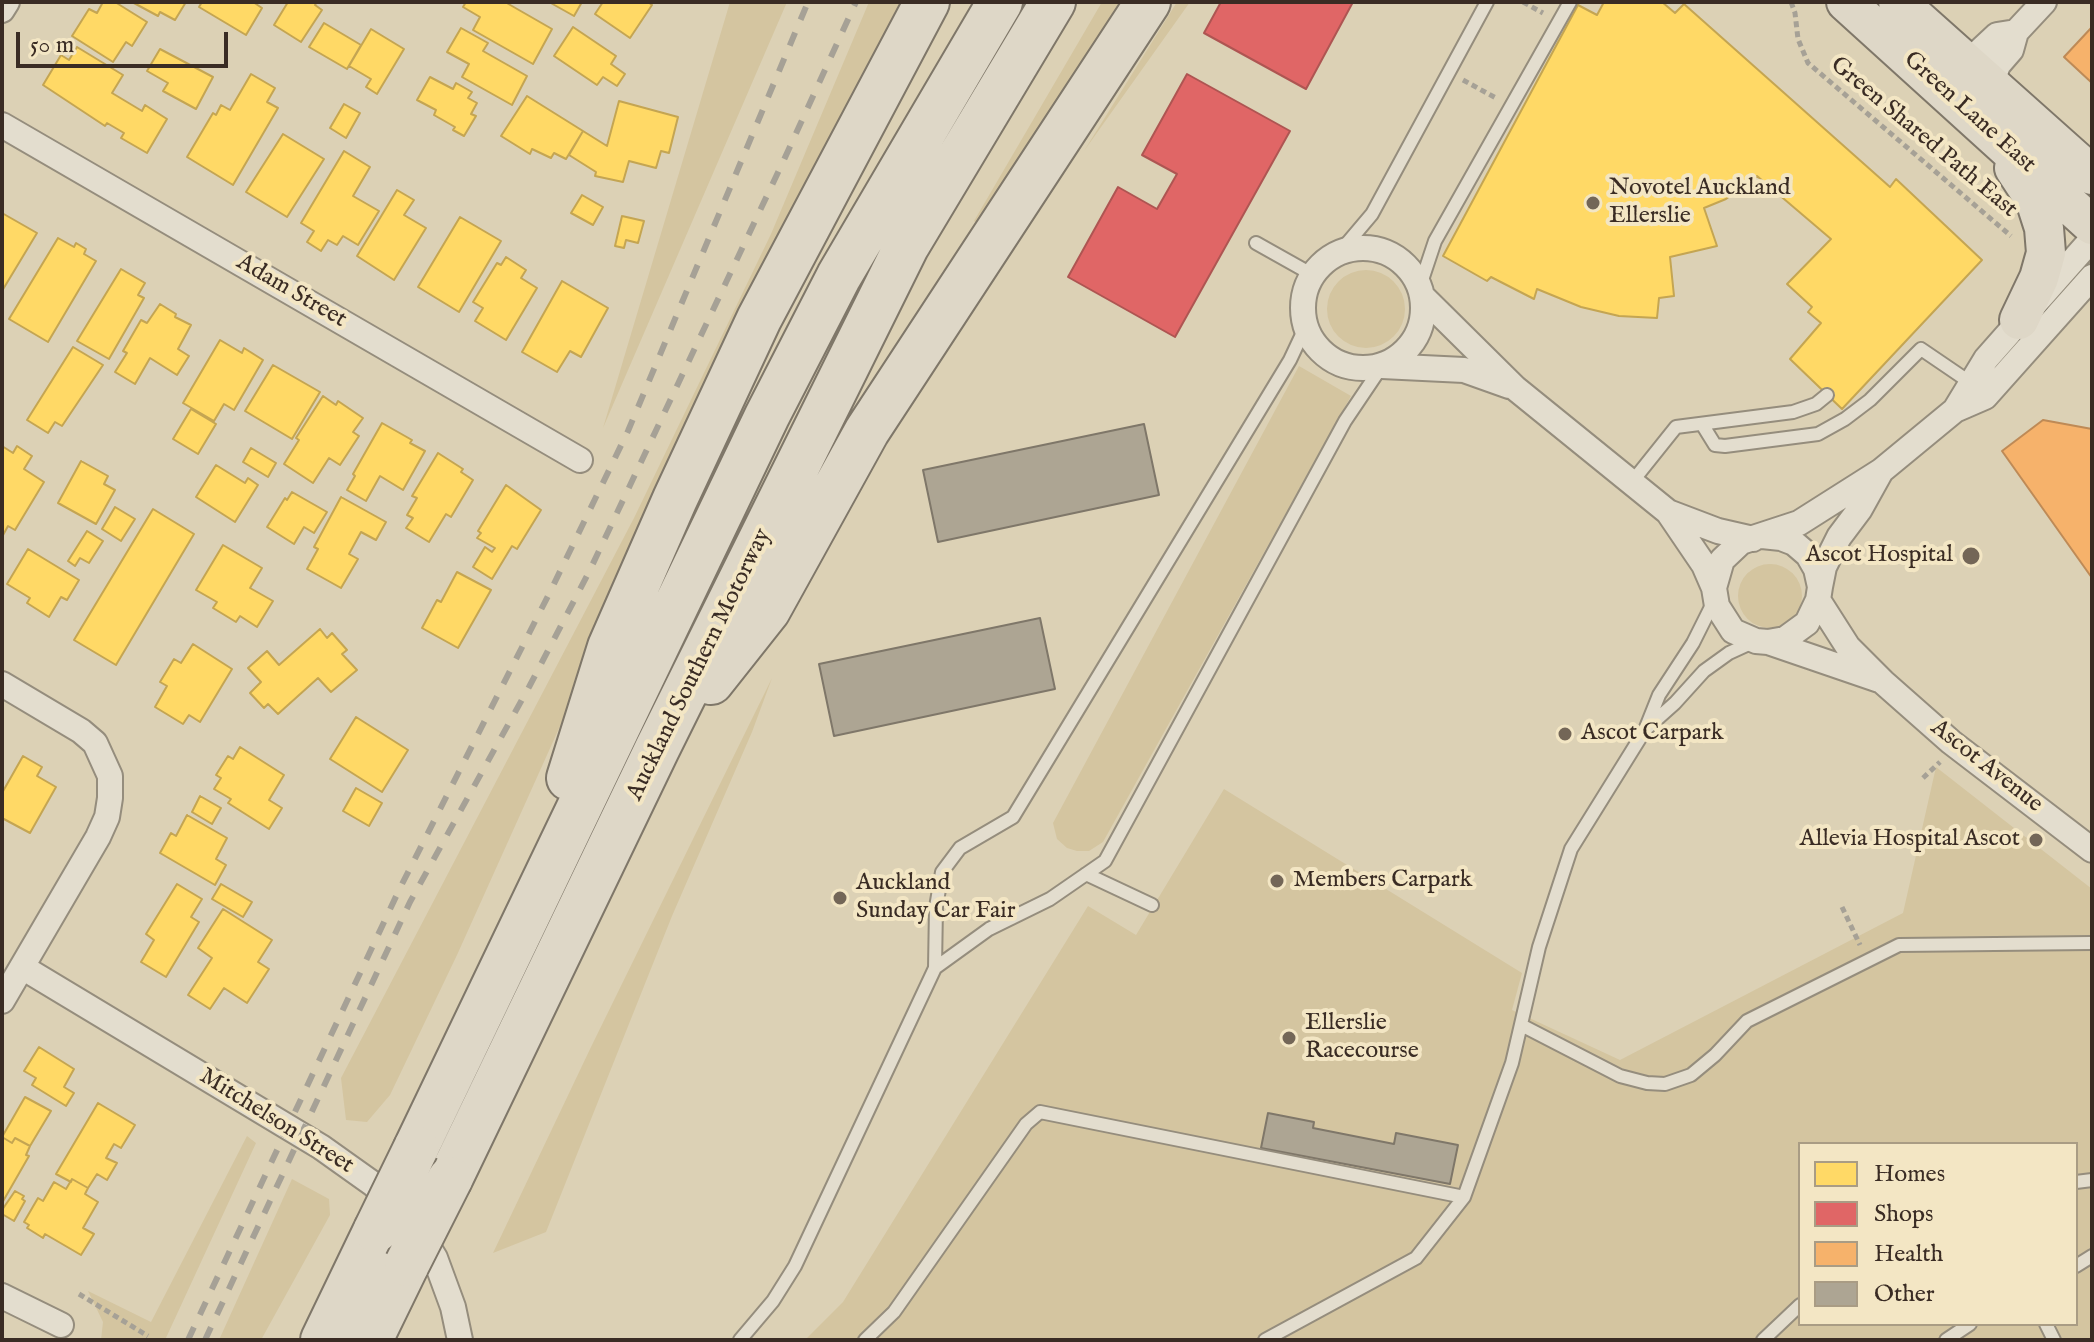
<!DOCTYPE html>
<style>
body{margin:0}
#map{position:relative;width:2094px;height:1342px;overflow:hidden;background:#dcd1b5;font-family:"IM FELL English",serif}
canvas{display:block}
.frame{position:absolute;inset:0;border:4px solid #3a2c24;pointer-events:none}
.legend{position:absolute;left:1798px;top:1142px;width:280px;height:184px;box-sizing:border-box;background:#f3e6c4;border:2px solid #a99c84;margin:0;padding:10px 14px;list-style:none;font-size:24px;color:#3a2c24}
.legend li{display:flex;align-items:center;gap:16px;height:40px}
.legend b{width:40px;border:2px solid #a99c84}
.scale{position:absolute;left:16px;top:32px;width:212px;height:36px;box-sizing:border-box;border:4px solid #3a2c24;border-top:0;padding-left:10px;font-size:24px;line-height:28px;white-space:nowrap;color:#3a2c24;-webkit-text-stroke:6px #f3e6c4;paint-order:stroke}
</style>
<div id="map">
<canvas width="2094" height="1342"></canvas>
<div class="frame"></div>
<ul class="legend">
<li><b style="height:22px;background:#ffd966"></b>Homes</li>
<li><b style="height:22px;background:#e06666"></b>Shops</li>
<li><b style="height:22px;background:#f6b26b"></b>Health</li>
<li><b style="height:22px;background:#ada593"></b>Other</li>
</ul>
<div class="scale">50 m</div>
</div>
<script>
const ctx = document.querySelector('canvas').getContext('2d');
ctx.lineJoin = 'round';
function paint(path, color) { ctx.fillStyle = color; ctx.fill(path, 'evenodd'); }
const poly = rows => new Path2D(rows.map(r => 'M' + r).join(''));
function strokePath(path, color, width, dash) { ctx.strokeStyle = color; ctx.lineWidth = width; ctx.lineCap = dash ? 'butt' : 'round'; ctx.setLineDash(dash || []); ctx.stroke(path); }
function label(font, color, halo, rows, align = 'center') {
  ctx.font = font + ' "IM FELL English",serif'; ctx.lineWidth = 8; ctx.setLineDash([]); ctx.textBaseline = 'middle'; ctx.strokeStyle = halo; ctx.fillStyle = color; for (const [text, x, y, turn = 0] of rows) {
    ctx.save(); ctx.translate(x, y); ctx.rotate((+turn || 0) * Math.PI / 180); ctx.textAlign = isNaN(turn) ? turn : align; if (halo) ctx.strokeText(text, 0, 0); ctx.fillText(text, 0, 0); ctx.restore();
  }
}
const green = poly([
 [730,2,787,2,603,428],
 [869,2,910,2,628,575,457,955,390,1095,367,1122,346,1120,341,1078,634,518,771,234],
 [1102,2,1128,2,982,227,974,221],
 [1177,2,1190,2,1084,151],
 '1327 309a39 39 0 1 1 78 0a39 39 0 1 1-78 0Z',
 [1299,366,1351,396,1103,842,1089,851,1077,851,1067,848,1057,839,1053,823],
 '1738 596a32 32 0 1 1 64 0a32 32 0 1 1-64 0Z',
 [772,678,752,732,672,916,546,1232,493,1253,591,1047],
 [1936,767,2092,889,2092,1340,805,1340,843,1302,1088,906,1136,935,1224,789,1522,973,1512,1010,1620,1060,1903,913],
 [1800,1144,2076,1144,2076,1324,1800,1324],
 [247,1136,256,1143,165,1340,101,1340,103,1322,88,1291,151,1322],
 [292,1179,329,1199,330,1215,261,1340,219,1340]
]);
const homes = poly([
 [103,2,115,2,147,22,132,46,126,42,113,62,72,36,89,9,97,13,103,2],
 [132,2,186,2,175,20,160,12,158,16,132,2],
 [202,2,253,2,262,8,246,35,199,7,202,2],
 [288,2,317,2,315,5,322,10,301,42,274,25,288,2],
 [466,2,505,2,552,29,533,64,473,30,480,17,463,7,466,2],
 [549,2,582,2,574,16,549,2],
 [603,2,648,2,652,5,630,38,595,14,603,2],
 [1604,2,1662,2,1675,13,1684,4,1890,187,1896,179,1982,260,1842,409,1790,359,1821,323,1808,312,1812,307,1787,284,1831,239,1757,176,1726,199,1704,208,1717,246,1670,257,1674,296,1659,298,1657,318,1619,316,1581,307,1537,289,1534,299,1491,277,1487,281,1443,256,1578,5,1597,15,1604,2],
 [324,23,361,45,347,69,309,47,324,23],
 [573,27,616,56,611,64,625,74,617,86,603,77,597,85,554,56,573,27],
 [461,28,488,43,483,51,527,76,512,105,462,77,469,64,447,52,461,28],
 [371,29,404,49,377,94,366,87,371,79,349,66,371,29],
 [77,47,123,75,112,93,142,111,145,105,167,119,147,153,121,138,124,133,107,123,105,126,43,85,61,55,69,60,77,47],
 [160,49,213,77,196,109,163,91,168,83,147,71,160,49],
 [251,74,275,88,267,102,278,108,233,185,187,157,213,113,216,115,221,105,230,110,251,74],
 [430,77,453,89,456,83,472,92,468,98,477,103,471,114,476,116,464,136,453,130,455,127,434,115,436,110,417,100,430,77],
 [527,96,583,131,566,159,554,153,551,158,532,149,530,154,501,136,527,96],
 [619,101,678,117,669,153,661,151,656,168,629,161,623,182,595,176,596,172,569,155,583,131,607,146,619,101],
 [344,104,360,113,346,138,330,128,344,104],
 [283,134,324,159,287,217,246,192,283,134],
 [344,151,370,167,353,196,379,211,358,245,343,236,337,245,328,240,321,251,307,242,314,231,301,223,344,151],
 [397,190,414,200,404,215,426,228,394,280,357,256,397,190],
 [582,195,603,207,593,225,571,213,582,195],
 [2,213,37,233,2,291,2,213],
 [622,216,644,221,638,243,626,240,624,248,615,246,622,216],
 [460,217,501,241,459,312,418,287,460,217],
 [58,238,74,247,76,243,86,249,84,254,96,261,48,342,9,319,58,238],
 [506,257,526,270,521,278,537,288,506,340,475,321,483,308,473,302,497,263,501,265,506,257],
 [121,269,145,283,138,295,144,298,109,359,77,341,121,269],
 [562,281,608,308,581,357,570,351,557,372,522,352,562,281],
 [160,304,176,314,175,317,191,325,178,349,189,356,177,375,150,358,135,384,115,372,127,353,123,351,141,320,147,323,160,304],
 [220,340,242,353,244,348,263,360,234,410,224,404,214,421,183,403,220,340],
 [73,347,103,365,62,426,55,422,48,433,27,420,73,347],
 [273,365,320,392,292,439,245,411,273,365],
 [323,396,336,405,338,401,363,418,353,432,359,436,340,465,329,458,313,483,284,464,299,440,296,438,323,396],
 [191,409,216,424,198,454,173,439,191,409],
 [382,423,412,440,410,443,425,451,403,490,380,476,366,501,347,490,355,476,353,474,382,423],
 [2,446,13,453,17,446,32,456,24,469,44,482,15,530,8,526,2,537,2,446],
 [251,448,276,463,268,477,243,462,251,448],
 [438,453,463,469,461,472,473,480,451,517,446,514,429,542,406,528,413,518,407,515,417,498,412,496,438,453],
 [81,461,108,476,104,484,115,490,96,524,58,503,81,461],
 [216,465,245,483,248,478,258,485,235,522,196,497,216,465],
 [506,485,541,510,517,549,512,546,492,579,473,567,485,547,492,552,495,548,477,538,481,533,478,531,506,485],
 [292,492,327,512,314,533,304,527,294,544,267,527,285,498,287,500,292,492],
 [341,497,386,522,376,540,361,532,349,554,358,559,341,588,307,569,318,549,314,547,341,497],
 [115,507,135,519,121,541,102,529,115,507],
 [153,509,194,534,116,665,74,640,153,509],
 [87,531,103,541,89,563,80,558,75,566,68,561,87,531],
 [223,545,262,568,250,588,273,601,257,627,240,616,236,622,213,608,217,602,196,590,223,545],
 [28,549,79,580,67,600,61,597,49,617,27,603,30,598,7,584,28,549],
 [457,572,491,590,458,648,422,628,437,600,441,602,457,572],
 [320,629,327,638,332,633,347,650,342,654,357,670,331,692,318,678,278,714,268,704,264,708,250,693,261,682,248,668,267,651,279,665,320,629],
 [193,644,232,669,200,722,189,715,183,724,155,707,167,686,160,682,174,659,181,663,193,644],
 [356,717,408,750,382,792,330,759,356,717],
 [240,747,284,775,269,800,282,808,269,829,228,803,231,799,214,789,221,778,216,775,228,756,233,759,240,747],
 [23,756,42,767,37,776,56,787,30,833,2,818,2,793,23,756],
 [356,788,382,803,369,826,343,811,356,788],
 [200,796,221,808,212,824,192,812,200,796],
 [187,815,227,838,216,859,226,865,215,885,160,853,171,833,176,836,187,815],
 [177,884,202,899,191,917,199,922,166,977,141,962,154,940,146,934,177,884],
 [221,884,252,902,243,917,212,899,221,884],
 [223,909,272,940,258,962,269,969,247,1003,224,988,210,1009,188,995,212,958,198,948,223,909],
 [39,1047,74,1069,64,1087,74,1093,66,1106,32,1085,36,1078,24,1071,39,1047],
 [25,1097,51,1111,30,1146,15,1138,12,1143,2,1137,25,1097],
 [98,1103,135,1125,121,1148,114,1144,106,1158,117,1163,107,1180,97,1174,88,1188,72,1179,71,1182,56,1174,98,1103],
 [2,1137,12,1143,15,1138,30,1146,26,1155,29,1156,2,1203,2,1137],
 [72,1179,88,1188,85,1194,98,1202,83,1228,94,1234,81,1255,45,1234,43,1238,27,1228,29,1225,24,1222,38,1198,43,1201,54,1182,66,1189,72,1179],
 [15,1191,24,1196,22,1199,25,1201,14,1221,2,1214,2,1210,15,1191]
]);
const shops = poly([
 [1221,2,1353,2,1306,89,1204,33,1221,2],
 [1187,74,1290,131,1175,337,1068,277,1118,187,1157,209,1177,174,1142,155,1187,74]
]);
const health = poly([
 [2092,27,2092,83,2064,57,2092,27],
 [2043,420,2092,429,2092,578,2002,451,2043,420]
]);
const building = poly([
 [1144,424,1159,495,938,542,923,470,1144,424],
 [1040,618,1055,689,834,736,819,664,1040,618],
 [1268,1113,1314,1122,1313,1128,1394,1144,1396,1133,1458,1145,1450,1184,1261,1148,1268,1113]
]);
const path = poly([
 [1523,2,1543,13],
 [1791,2,1795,13,1798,39,1808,63,2011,236],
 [1463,80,1496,98],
 [1923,778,1940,762],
 [1842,907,1860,945],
 [79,1294,148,1336]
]);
const lane = poly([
 [1256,243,1313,275],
 [1339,253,1372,214,1487,2],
 [1420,286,1435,241,1570,2],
 [1702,424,1715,445,1725,446,1818,434,1845,419,1870,400,1921,349,1971,383],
 [1632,482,1676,427,1793,412,1816,404,1827,395],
 [1647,728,1675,703,1704,671,1729,653,1753,642],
 [1086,874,1152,905],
 [935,968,989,929,1050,899,1105,861,1345,421,1382,366],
 [1523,1026,1620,1076,1647,1083,1665,1084,1691,1075,1715,1055,1747,1021,1899,945,2091,943],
 [2076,1182,2092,1180],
 [2076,1266,2092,1256],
 [2046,1324,2054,1340],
 [740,1340,773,1301,795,1266,935,968,936,907,942,872,960,848,1013,817,1290,360,1306,326],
 [865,1340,894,1312,1026,1124,1040,1112,1464,1197],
 [1265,1340,1416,1258,1464,1197,1512,1063,1539,947,1571,849,1645,730,1659,695,1693,643,1714,601],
 [1763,1340,1800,1305],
 [1946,1340,1970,1324]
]);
const street = poly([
 [2,10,7,2],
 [1967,63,1997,35,2016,32],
 [1991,85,1998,65,2011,50,2016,32,2044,2],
 [2,125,580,460],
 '1303 308a60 60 0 1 1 120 0a60 60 0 1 1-120 0Z',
 [1423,297,1515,388,1668,512,1704,565,1714,588],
 [1382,366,1464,370,1509,386],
 [1955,410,1986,359,2092,239],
 [1668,512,1718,531,1753,539],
 [1762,536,1781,538,1794,543,1808,555,1816,569,1820,587,1818,600,1807,623,1785,639,1768,642,1756,641,1733,631,1717,606,1714,588,1722,560,1741,542,1799,523,1881,471,1955,410,1985,397,2092,277],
 [1820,587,1824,567,1839,537,1860,509,1880,473],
 [1818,600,1848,647,1883,682,1951,742,2092,850],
 [1768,642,1879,680],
 [2,684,81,731,95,743,110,776,110,798,107,817,98,837,2,1001],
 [22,967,321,1147,373,1184,415,1225,435,1258,453,1307,460,1340],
 [2,1296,61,1325]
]);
const primary = poly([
 [1846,2,2092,225],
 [1898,2,2092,175],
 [2014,168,2035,200,2044,228,2046,253,2039,278,2019,320]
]);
const highway = poly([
 [711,682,768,610,867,431,1148,2],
 [569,778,610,647,675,499,759,319,927,2],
 [416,1148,767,416,839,276,1000,2],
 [450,1179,657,749,906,247,1053,2],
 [323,1340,376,1230],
 [370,1340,407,1264]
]);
const rail = poly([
 [188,1340,400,888,551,590,628,431,808,2],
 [205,1340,410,902,529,687,589,572,782,164,856,2]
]);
const highwayBridge = poly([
 [376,1230,416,1148],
 [407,1264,450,1179]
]);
const markers = [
 [1593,203,8,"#736657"],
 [1971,556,10,"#736657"],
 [1565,734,8,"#736657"],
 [2036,840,8,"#736657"],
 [1277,881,8,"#736657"],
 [840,898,8,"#736657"],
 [1289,1038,8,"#736657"]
];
const streetNames = [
 ["Green Lane East",1969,113,42],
 ["Green Shared Path East",1923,138,40],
 ["Adam Street",291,292,30],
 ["Auckland Southern Motorway",700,665,-64],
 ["Ascot Avenue",1986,767,38],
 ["Mitchelson Street",276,1122,32]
];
const poiNames = [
 ["Novotel Auckland",1609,189],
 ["Ellerslie",1609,217],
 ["Ascot Hospital",1953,556,"right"],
 ["Ascot Carpark",1581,734],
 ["Allevia Hospital Ascot",2020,840,"right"],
 ["Members Carpark",1293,881],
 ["Auckland",856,884],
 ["Sunday Car Fair",856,912],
 ["Ellerslie",1305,1024],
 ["Racecourse",1305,1052]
];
paint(green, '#d4c5a0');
paint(homes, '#ffd966');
strokePath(homes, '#c4a552', 2);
paint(shops, '#e06666');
strokePath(shops, '#ae5552', 2);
paint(health, '#f6b26b');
strokePath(health, '#be8a56', 2);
paint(building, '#ada593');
strokePath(building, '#7f7769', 2);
strokePath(lane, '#958d7d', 16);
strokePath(street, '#958d7d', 28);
strokePath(primary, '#7f7769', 42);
strokePath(highway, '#7f7769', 48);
strokePath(path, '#a6a196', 5, [6, 4]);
strokePath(lane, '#e3ddce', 12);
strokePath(street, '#e3ddce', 24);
strokePath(primary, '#ded7c7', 38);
strokePath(highway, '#ded7c7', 44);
strokePath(rail, '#a6a196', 6, [14, 14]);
strokePath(highwayBridge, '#7f7769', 48, []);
strokePath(highwayBridge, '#ded7c7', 44);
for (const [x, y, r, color] of markers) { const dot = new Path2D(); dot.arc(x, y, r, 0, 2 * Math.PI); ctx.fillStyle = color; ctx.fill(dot); strokePath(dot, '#f3e6c4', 3); }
label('24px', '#3a2c24', '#f3e6c4', streetNames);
label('24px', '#3a2c24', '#f3e6c4', poiNames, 'left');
</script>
